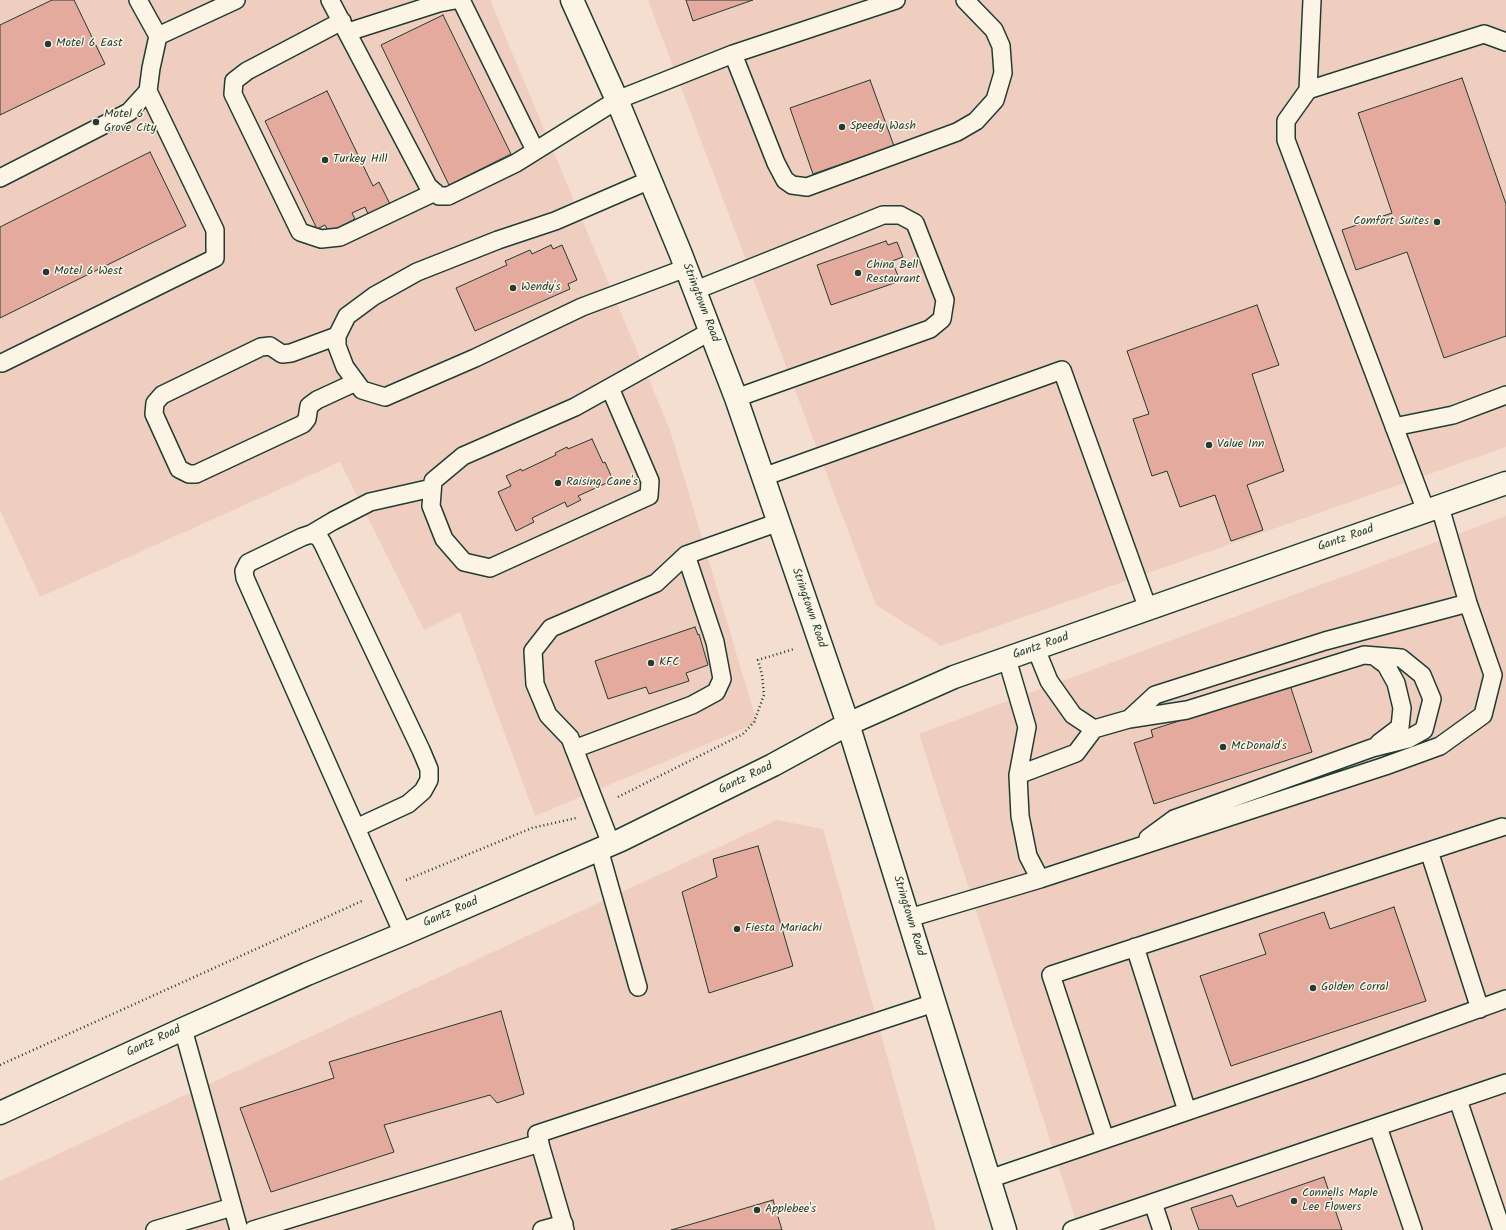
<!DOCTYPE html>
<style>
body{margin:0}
canvas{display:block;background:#f4decf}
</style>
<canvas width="1506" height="1230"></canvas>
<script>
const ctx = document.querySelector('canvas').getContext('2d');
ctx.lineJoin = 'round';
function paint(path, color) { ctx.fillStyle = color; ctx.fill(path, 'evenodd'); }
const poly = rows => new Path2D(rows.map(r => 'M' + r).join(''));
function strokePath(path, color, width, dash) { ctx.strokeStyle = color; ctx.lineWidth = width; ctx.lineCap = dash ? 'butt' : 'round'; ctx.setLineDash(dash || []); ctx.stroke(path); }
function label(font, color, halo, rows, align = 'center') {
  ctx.font = font + ' Kalam,sans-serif'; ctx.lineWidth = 3; ctx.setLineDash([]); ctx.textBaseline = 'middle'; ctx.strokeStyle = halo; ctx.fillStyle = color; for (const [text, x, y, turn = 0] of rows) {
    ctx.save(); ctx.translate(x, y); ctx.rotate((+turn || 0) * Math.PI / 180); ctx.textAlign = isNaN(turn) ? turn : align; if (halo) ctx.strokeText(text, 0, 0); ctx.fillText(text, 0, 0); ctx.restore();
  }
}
const built = poly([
 [0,0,490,0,670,430,757,723,535,816,460,612,424,630,340,462,40,597,0,510],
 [648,0,1506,0,1506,447,941,646,876,605],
 [1506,516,1506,1230,1079,1230,919,734],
 [777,820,823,829,936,1230,0,1230,0,1181]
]);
const building = poly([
 [52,0,74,0,105,64,0,115,0,25,52,0],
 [686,0,753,0,693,21,686,0],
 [443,15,511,154,449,185,381,45,443,15],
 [1462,78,1506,204,1506,336,1444,358,1407,252,1356,270,1342,230,1392,213,1358,113,1462,78],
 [870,80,894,146,813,174,790,108,870,80],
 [327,91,373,186,379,182,390,204,368,214,365,207,352,213,355,219,329,232,325,225,317,229,265,121,327,91],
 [150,152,186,226,0,318,0,227,150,152],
 [886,241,888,245,897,242,903,257,892,261,900,281,831,305,817,265,886,241],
 [551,245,553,249,562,245,577,280,568,284,570,289,475,331,456,288,507,265,505,261,530,250,532,254,551,245],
 [1257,305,1279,365,1252,374,1284,471,1247,485,1263,530,1231,541,1215,495,1180,507,1167,471,1152,476,1133,419,1149,414,1127,351,1257,305],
 [592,439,603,463,605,462,612,478,610,479,611,481,578,496,581,500,567,507,565,502,532,518,534,522,516,531,498,492,511,486,506,476,521,469,522,471,556,455,555,453,567,447,568,449,592,439],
 [695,627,698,635,699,634,708,665,686,673,689,681,649,694,646,687,608,699,595,661,695,627],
 [1290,685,1312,752,1154,804,1134,743,1153,737,1151,730,1290,685],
 [758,846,793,966,709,993,682,892,717,877,713,859,758,846],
 [1394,907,1426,1001,1231,1066,1200,976,1266,954,1259,934,1324,912,1330,929,1394,907],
 [501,1011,524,1094,497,1103,490,1095,384,1125,394,1152,271,1192,240,1108,334,1078,329,1062,501,1011],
 [1324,1177,1342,1230,1199,1230,1191,1208,1232,1195,1237,1207,1324,1177],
 [773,1200,782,1230,671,1230,702,1221,773,1200]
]);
const path = poly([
 [618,797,743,734,754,722,764,695,762,675,758,660,794,649],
 [406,880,532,828,576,818],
 [0,1065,362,901]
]);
const service = poly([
 [138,0,158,36],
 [330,0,428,186,439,196,448,196,516,163,617,100,733,54,896,0],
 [461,0,535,150],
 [1312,0,1308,90,1286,121,1286,140,1426,511],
 [342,21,247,71,234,81,233,94,300,232,321,239,340,237,435,192],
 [348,32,439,3,455,0],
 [733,54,776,163,785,180,792,185,807,187,957,132,976,121,995,100,1003,73,1001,46,994,30,965,0],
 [1308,90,1484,34,1506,42],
 [0,178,129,112,148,91,151,68,158,36,236,0],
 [650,180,555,221,498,240,417,272,374,296,347,316,337,336,337,346,345,367,362,390,385,397,475,358,582,307,686,268],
 [696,290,883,215,900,215,915,223,945,300,942,319,930,329,736,398],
 [337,336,291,353,282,354,270,346,261,347,162,395,155,403,154,414,179,469,189,474,196,474,303,424,307,419,309,406,317,400,356,382],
 [2,363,215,258,215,230,148,91],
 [610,388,650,481,649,496,490,568,464,562,444,539,431,506,433,481,463,456,575,407,711,331],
 [1394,427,1453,415,1506,395],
 [763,477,1062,370,1148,609],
 [311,534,333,521,370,502,432,488],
 [1036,649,1049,681,1073,715,1094,729,1129,719,1155,695,1325,641,1468,603],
 [1374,656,1386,665,1396,683,1402,708,1400,727,1379,743],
 [1007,659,1027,727,1018,775,1020,816,1028,856,1040,879],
 [1129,719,1187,710,1364,655,1401,658,1422,675,1432,699,1424,730,1408,739,1372,748,1174,819,1148,838],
 [574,749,692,705,716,692,722,679,715,642,686,555],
 [1018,775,1076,753,1094,729],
 [356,828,408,804,423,791,429,780,429,769,421,750,323,544,319,537,311,534,302,537,248,563,244,571,245,578,356,828,403,934],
 [611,844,570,738,548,715,535,684,533,651,551,628,656,583,686,555,779,522],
 [599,849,638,987],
 [1429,851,1480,1009],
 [909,918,1040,879,1385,766,1440,746,1483,715,1493,675,1468,603,1440,507],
 [1135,947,1187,1111],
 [183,1029,239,1230],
 [1458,1100,1502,1230],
 [1378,1127,1413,1230],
 [1105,1139,1051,975,1502,827],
 [989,1179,1311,1069,1506,999],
 [1153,1203,1162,1230],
 [155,1230,232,1207],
 [253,1230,540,1143],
 [542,1230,564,1224],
 [565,1230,537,1134,934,1003],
 [1072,1230,1506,1083]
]);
const minor = poly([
 [848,724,954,677,1506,483]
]);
const secondary = poly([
 [572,0,617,100,680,252,736,398,848,724,1005,1230],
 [0,1113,183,1029,307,974,403,934,621,840,773,765,848,724]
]);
const markers = [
 [48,44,4,"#1f3d34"],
 [96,122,4,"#1f3d34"],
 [842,127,4,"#1f3d34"],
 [325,160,4,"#1f3d34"],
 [1437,222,4,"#1f3d34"],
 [46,272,4,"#1f3d34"],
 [858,273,4,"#1f3d34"],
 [513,288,4,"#1f3d34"],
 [1209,445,4,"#1f3d34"],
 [558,483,4,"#1f3d34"],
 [651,663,4,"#1f3d34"],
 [1223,747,4,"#1f3d34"],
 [737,929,4,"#1f3d34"],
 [1313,988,4,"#1f3d34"],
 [1294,1201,4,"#1f3d34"],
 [757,1210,4,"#1f3d34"]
];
const poiNames = [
 ["Motel 6 East",56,44],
 ["Motel 6",104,115],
 ["Grove City",104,129],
 ["Speedy Wash",850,127],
 ["Turkey Hill",333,160],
 ["Comfort Suites",1429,222,"right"],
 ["China Bell",866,266],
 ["Restaurant",866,280],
 ["Motel 6 West",54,272],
 ["Wendy's",521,288],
 ["Value Inn",1217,445],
 ["Raising Cane's",566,483],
 ["KFC",659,663],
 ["McDonald's",1231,747],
 ["Fiesta Mariachi",745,929],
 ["Golden Corral",1321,988],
 ["Connells Maple",1302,1194],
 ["Lee Flowers",1302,1208],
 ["Applebee's",765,1210]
];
const streetNames = [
 ["Stringtown Road",700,303,69],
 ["Gantz Road",1346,539,-19],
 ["Stringtown Road",808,608,71],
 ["Gantz Road",1041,647,-19],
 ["Gantz Road",746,779,-26],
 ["Gantz Road",451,913,-23],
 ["Stringtown Road",908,916,73],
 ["Gantz Road",154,1042,-25]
];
paint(built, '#efcec0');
paint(building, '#e3aa9d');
strokePath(building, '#1f3d34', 1);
strokePath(service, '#1f3d34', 20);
strokePath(minor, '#1f3d34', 25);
strokePath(secondary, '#1f3d34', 25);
strokePath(path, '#1f3d34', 2.5, [1, 3]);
strokePath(service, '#fcf5e5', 17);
strokePath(minor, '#fcf5e5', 22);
strokePath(secondary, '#fcf5e5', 22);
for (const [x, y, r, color] of markers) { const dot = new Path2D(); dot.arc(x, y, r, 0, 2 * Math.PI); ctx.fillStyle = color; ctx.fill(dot); strokePath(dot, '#fcf5e5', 1.5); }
label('12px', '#1f3d34', '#fcf5e5', poiNames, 'left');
label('12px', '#1f3d34', '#fcf5e5', streetNames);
</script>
